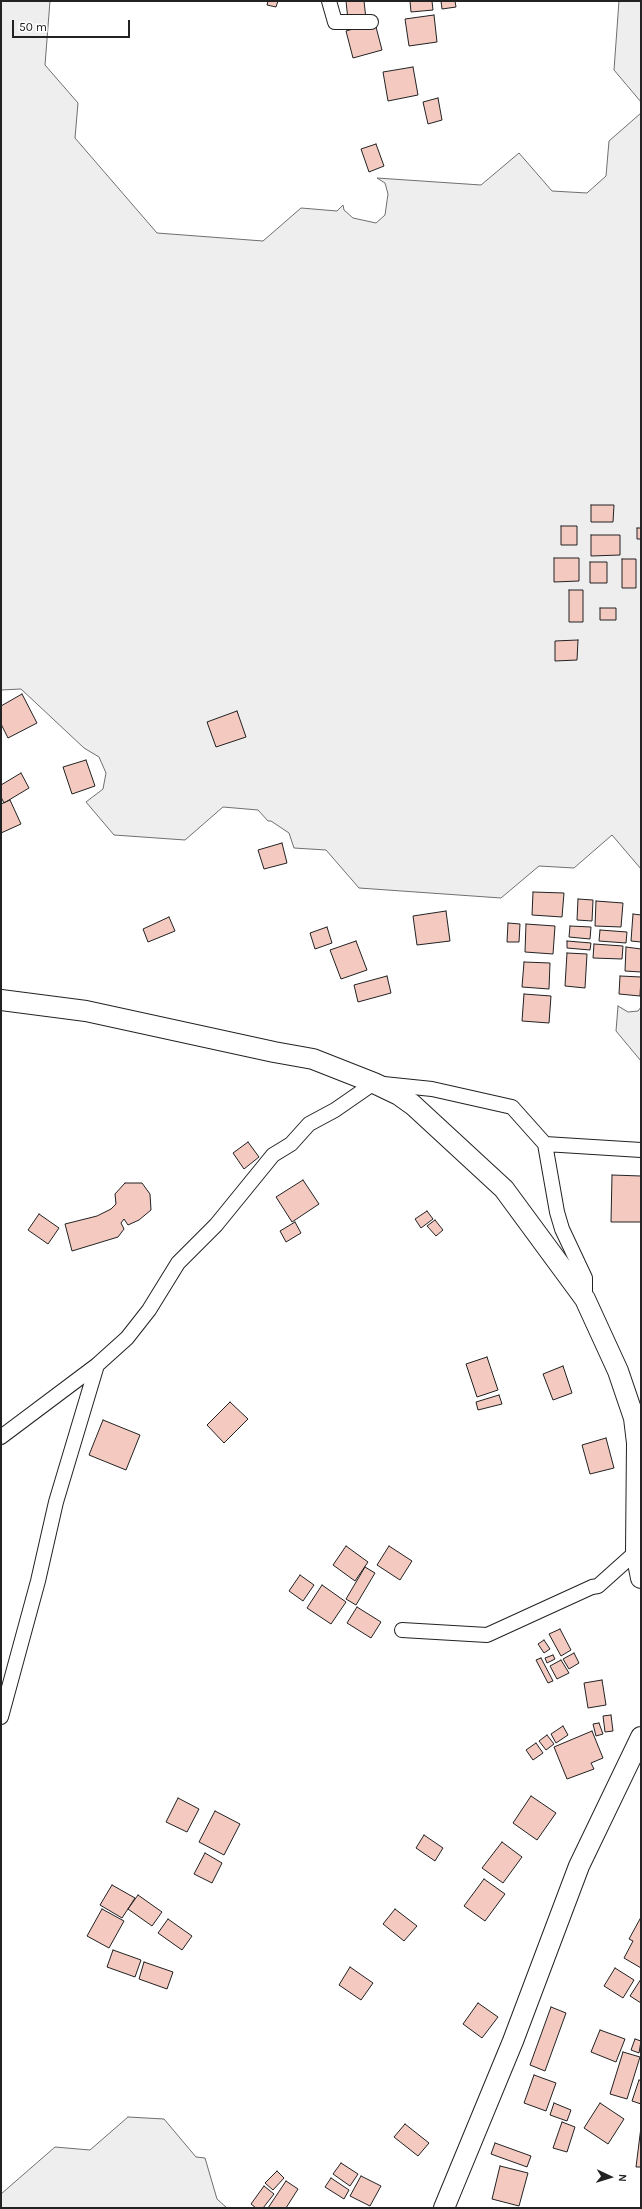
<!DOCTYPE html>
<style>
body{margin:0}
#map{position:relative;width:642px;height:2209px;overflow:hidden;background:#fff;font-family:Karla,sans-serif}
canvas{display:block}
.frame{position:absolute;inset:0;border:2px solid #222;pointer-events:none}
.north{position:absolute;left:590px;top:2157px;width:40px;height:40px;-webkit-text-stroke:3px #fff;paint-order:stroke;rotate:94deg;font-size:11px;font-weight:700;line-height:16px;text-align:center;color:#222}
.north::after{content:'';display:block;margin:auto;width:14px;height:18px;background:#222;clip-path:polygon(50% 0,100% 100%,50% 72%,0 100%)}
.scale{position:absolute;left:12px;top:20px;width:118px;height:18px;box-sizing:border-box;border:2px solid #222;border-top:0;padding-left:5px;font-size:12px;line-height:14px;white-space:nowrap;color:#222;-webkit-text-stroke:3px #fff;paint-order:stroke}
</style>
<div id="map">
<canvas width="642" height="2209"></canvas>
<div class="frame"></div>
<div class="north">N</div>
<div class="scale">50 m</div>
</div>
<script>
const ctx = document.querySelector('canvas').getContext('2d');
ctx.lineJoin = 'round';
function paint(path, color) { ctx.fillStyle = color; ctx.fill(path, 'evenodd'); }
const poly = rows => new Path2D(rows.map(r => 'M' + r).join(''));
function strokePath(path, color, width, dash) { ctx.strokeStyle = color; ctx.lineWidth = width; ctx.lineCap = dash ? 'butt' : 'round'; ctx.setLineDash(dash || []); ctx.stroke(path); }
const green = poly([
 [1,1,50,1,45,65,78,103,75,138,157,233,263,241,301,208,337,211,343,205,344,210,353,218,376,223,385,215,388,194,385,183,377,178,481,185,519,153,552,191,587,193,606,176,609,141,641,113,641,869,612,835,574,868,539,866,501,898,359,888,326,850,294,848,289,833,271,821,268,821,258,810,223,807,185,840,114,835,86,802,103,789,106,773,99,757,84,748,21,689,1,690,1,1],
 [619,1,641,1,641,102,614,70,619,1],
 [618,1006,628,1012,638,1011,641,1007,641,1061,616,1031,618,1006],
 [128,2117,164,2119,196,2157,205,2158,217,2199,227,2208,1,2208,1,2194,55,2147,90,2150,128,2117]
]);
const building = poly([
 [268,1,278,1,276,7,267,5,268,1],
 [346,1,364,1,366,19,348,20,346,1],
 [410,1,432,1,433,10,411,12,410,1],
 [441,1,455,1,456,7,442,9,441,1],
 [434,15,437,42,409,46,405,19,434,15],
 [375,23,382,50,353,58,346,31,375,23],
 [413,67,418,95,388,101,383,72,413,67],
 [438,98,442,120,428,124,423,102,438,98],
 [376,144,384,166,369,172,361,149,376,144],
 [591,505,614,505,613,522,591,522,591,505],
 [561,526,577,526,577,545,561,545,561,526],
 [637,528,641,528,641,539,637,539,637,528],
 [591,535,620,535,620,555,591,556,591,535],
 [554,558,579,558,579,581,554,582,554,558],
 [622,559,636,559,636,588,622,588,622,559],
 [590,562,607,562,607,583,590,583,590,562],
 [569,590,583,590,583,622,569,622,569,590],
 [600,608,616,608,616,620,600,620,600,608],
 [578,640,577,660,555,661,555,641,578,640],
 [22,694,37,723,8,738,1,724,1,706,22,694],
 [237,711,246,737,216,747,207,722,237,711],
 [86,760,95,786,72,794,63,767,86,760],
 [21,773,29,788,4,803,1,797,1,785,21,773],
 [10,800,21,824,1,833,1,804,10,800],
 [282,843,287,863,264,869,258,850,282,843],
 [533,892,564,893,562,917,532,915,533,892],
 [578,899,593,900,592,921,577,920,578,899],
 [596,901,623,903,621,927,595,926,596,901],
 [446,911,450,941,417,945,413,916,446,911],
 [633,914,641,915,641,942,631,941,633,914],
 [169,917,175,931,148,942,143,929,169,917],
 [508,923,520,924,519,942,507,942,508,923],
 [526,924,555,926,553,954,525,952,526,924],
 [570,926,591,927,590,939,569,937,570,926],
 [327,927,332,943,315,949,310,933,327,927],
 [600,930,627,932,626,943,599,941,600,930],
 [356,941,367,970,341,979,330,950,356,941],
 [567,941,591,943,590,950,567,948,567,941],
 [594,944,623,946,622,959,593,958,594,944],
 [626,947,641,949,641,972,625,971,626,947],
 [567,953,587,954,585,988,565,986,567,953],
 [524,962,550,963,549,989,522,987,524,962],
 [387,976,391,993,358,1002,354,985,387,976],
 [620,976,641,977,640,996,619,994,620,976],
 [524,994,551,996,549,1023,522,1021,524,994],
 [248,1142,259,1157,244,1169,233,1153,248,1142],
 [612,1175,641,1176,641,1222,611,1222,612,1175],
 [303,1180,319,1204,292,1222,276,1197,303,1180],
 [125,1183,142,1183,150,1194,151,1210,139,1220,128,1225,124,1219,121,1223,124,1229,118,1237,72,1251,65,1224,97,1216,111,1209,116,1204,115,1194,125,1183],
 [427,1211,433,1219,421,1228,415,1219,427,1211],
 [39,1214,59,1228,48,1244,28,1230,39,1214],
 [435,1220,443,1230,436,1236,427,1226,435,1220],
 [295,1222,301,1233,286,1242,280,1231,295,1222],
 [487,1357,498,1390,477,1397,466,1364,487,1357],
 [563,1366,572,1393,553,1400,543,1374,563,1366],
 [499,1395,502,1404,478,1410,476,1402,499,1395],
 [230,1402,248,1419,224,1443,207,1425,230,1402],
 [103,1420,140,1435,126,1470,89,1455,103,1420],
 [606,1438,614,1468,590,1474,582,1445,606,1438],
 [346,1546,368,1562,355,1581,333,1565,346,1546],
 [389,1546,412,1561,400,1580,377,1565,389,1546],
 [365,1567,375,1573,356,1605,346,1599,365,1567],
 [300,1575,314,1585,303,1601,289,1591,300,1575],
 [322,1585,346,1602,331,1624,307,1608,322,1585],
 [357,1607,381,1622,371,1638,347,1623,357,1607],
 [560,1629,571,1650,561,1656,549,1634,560,1629],
 [544,1640,550,1649,544,1653,538,1644,544,1640],
 [574,1653,579,1663,569,1669,563,1659,574,1653],
 [553,1655,555,1659,547,1663,545,1658,553,1655],
 [541,1658,553,1681,548,1683,536,1660,541,1658],
 [561,1660,569,1673,557,1679,550,1666,561,1660],
 [602,1680,606,1705,588,1708,584,1683,602,1680],
 [611,1715,613,1731,605,1732,603,1716,611,1715],
 [599,1723,603,1734,596,1736,593,1724,599,1723],
 [563,1726,568,1735,556,1743,551,1734,563,1726],
 [592,1731,603,1758,591,1763,594,1769,567,1779,554,1747,592,1731],
 [547,1735,554,1744,546,1750,539,1741,547,1735],
 [536,1743,543,1753,533,1760,526,1750,536,1743],
 [531,1796,556,1813,537,1840,513,1823,531,1796],
 [178,1798,199,1809,187,1832,166,1822,178,1798],
 [215,1811,240,1824,224,1855,199,1842,215,1811],
 [424,1835,443,1848,435,1861,416,1848,424,1835],
 [502,1842,522,1857,503,1883,482,1868,502,1842],
 [205,1853,222,1863,212,1883,194,1874,205,1853],
 [484,1879,505,1894,485,1921,464,1906,484,1879],
 [112,1885,135,1898,122,1918,100,1905,112,1885],
 [138,1895,162,1912,152,1926,128,1909,138,1895],
 [102,1909,124,1921,109,1948,87,1936,102,1909],
 [395,1909,417,1926,404,1941,383,1924,395,1909],
 [168,1919,192,1936,182,1950,158,1933,168,1919],
 [640,1919,641,1919,641,1968,624,1958,633,1941,629,1939,640,1919],
 [113,1950,141,1960,135,1977,107,1967,113,1950],
 [144,1962,173,1972,167,1989,139,1979,144,1962],
 [350,1967,373,1983,361,2000,339,1985,350,1967],
 [615,1968,634,1980,623,1998,604,1986,615,1968],
 [641,1979,641,2003,630,1996,641,1979],
 [478,2003,498,2017,482,2038,463,2024,478,2003],
 [551,2007,566,2013,545,2071,530,2065,551,2007],
 [600,2030,625,2039,616,2062,591,2052,600,2030],
 [635,2039,641,2041,639,2053,631,2050,635,2039],
 [623,2052,640,2057,627,2099,610,2094,623,2052],
 [534,2075,556,2083,546,2111,524,2103,534,2075],
 [639,2080,641,2081,641,2104,632,2101,639,2080],
 [554,2103,571,2110,567,2121,550,2115,554,2103],
 [600,2103,624,2119,608,2144,584,2128,600,2103],
 [562,2122,575,2127,567,2152,553,2148,562,2122],
 [405,2124,429,2143,418,2156,394,2137,405,2124],
 [641,2127,641,2167,636,2167,641,2127],
 [495,2143,531,2156,527,2167,491,2154,495,2143],
 [341,2163,358,2174,350,2186,333,2174,341,2163],
 [500,2166,528,2173,519,2206,492,2199,500,2166],
 [277,2171,284,2178,273,2190,265,2183,277,2171],
 [361,2176,381,2186,370,2206,350,2196,361,2176],
 [331,2178,349,2190,344,2199,325,2187,331,2178],
 [286,2181,298,2189,286,2208,268,2208,286,2181],
 [264,2186,274,2194,263,2208,256,2208,251,2204,264,2186]
]);
const street = poly([
 [329,1,335,22,371,22],
 [545,1144,641,1150],
 [1,1437,97,1365,127,1338,149,1310,178,1263,216,1225,273,1155,291,1144,309,1124,335,1110,374,1083,432,1089,512,1107,545,1144,557,1212,562,1229,585,1278,585,1299],
 [402,1630,487,1635,592,1587,598,1586,636,1552],
 [1,1717,38,1581,56,1502,97,1365]
]);
const secondary = poly([
 [1,1000,86,1011,274,1052,313,1059,374,1083,399,1095,413,1105,504,1189,585,1299,618,1371,634,1418,637,1443,636,1552,641,1578],
 [444,2208,513,2041,579,1866,641,1737]
]);
paint(green, '#eee');
strokePath(green, '#6f6f6f', 1);
paint(building, '#f3c9c0');
strokePath(building, '#222', 1);
strokePath(street, '#222', 16);
strokePath(secondary, '#222', 22);
strokePath(street, '#fff', 14);
strokePath(secondary, '#fff', 20);
</script>
